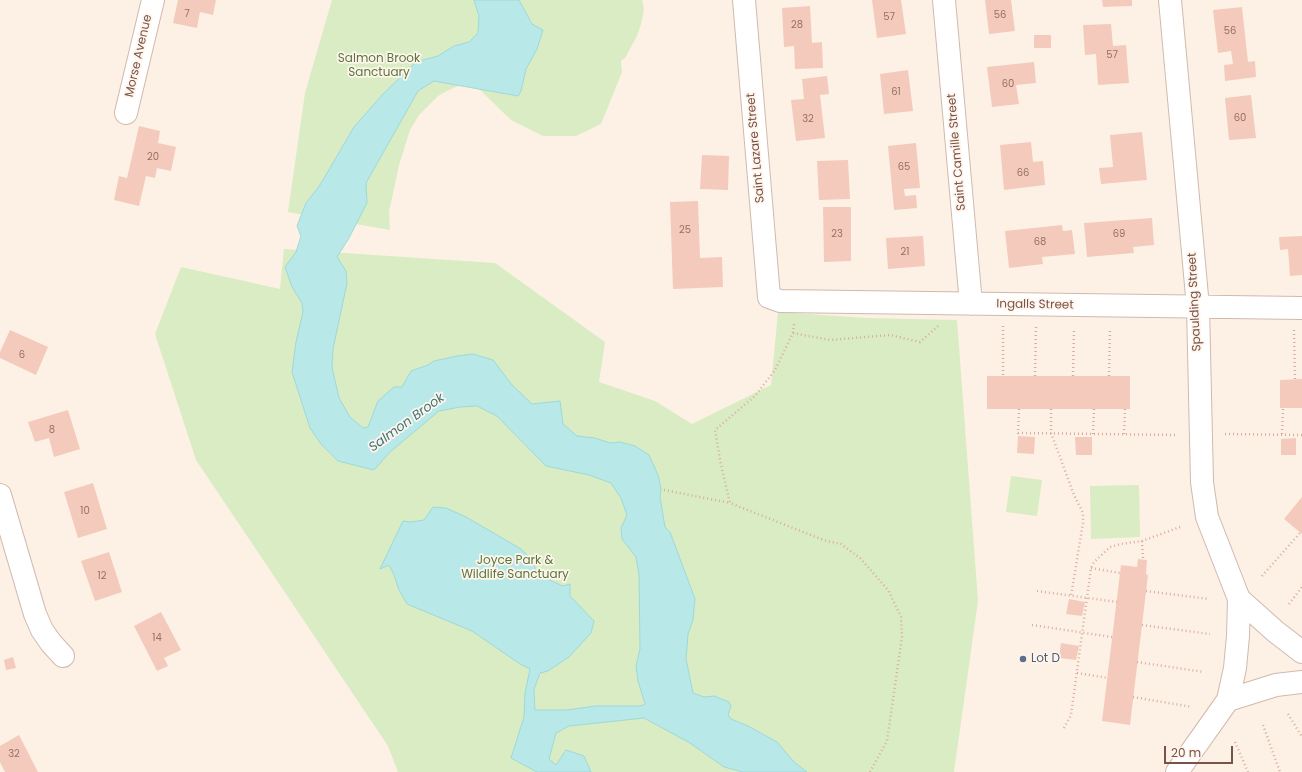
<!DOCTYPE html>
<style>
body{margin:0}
#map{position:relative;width:1302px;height:772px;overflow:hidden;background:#fdf1e5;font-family:Poppins,sans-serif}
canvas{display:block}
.scale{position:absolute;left:1164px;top:746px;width:69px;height:18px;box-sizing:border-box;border:2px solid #775349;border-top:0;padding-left:5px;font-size:12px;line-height:14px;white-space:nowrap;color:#775349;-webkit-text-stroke:3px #fff5ec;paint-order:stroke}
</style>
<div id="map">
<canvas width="1302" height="772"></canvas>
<div class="scale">20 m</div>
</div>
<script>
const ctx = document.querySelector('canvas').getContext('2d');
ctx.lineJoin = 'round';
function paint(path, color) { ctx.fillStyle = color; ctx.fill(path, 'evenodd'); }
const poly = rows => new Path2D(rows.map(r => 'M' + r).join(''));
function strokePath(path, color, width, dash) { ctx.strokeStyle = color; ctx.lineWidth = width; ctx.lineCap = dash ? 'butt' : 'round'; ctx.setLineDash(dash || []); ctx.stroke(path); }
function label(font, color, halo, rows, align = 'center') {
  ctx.font = font + ' Poppins,sans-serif'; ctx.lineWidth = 3.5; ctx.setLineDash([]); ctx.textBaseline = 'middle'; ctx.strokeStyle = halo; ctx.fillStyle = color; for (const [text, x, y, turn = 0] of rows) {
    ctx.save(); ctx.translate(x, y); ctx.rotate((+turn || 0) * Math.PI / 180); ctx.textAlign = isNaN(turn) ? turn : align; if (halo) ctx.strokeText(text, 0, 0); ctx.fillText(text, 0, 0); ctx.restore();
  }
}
const green = poly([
 [332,0,642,0,644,9,641,24,637,36,625,58,621,61,622,72,601,124,576,136,543,136,511,120,478,88,518,96,473,79,445,92,438,96,419,115,410,130,399,165,391,203,389,211,390,230,288,212,305,93],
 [284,249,495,263,605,342,599,382,655,401,692,424,771,385,778,312,866,318,957,320,978,601,954,772,398,772,388,746,196,460,155,334,181,267,280,289],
 [1011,476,1042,480,1037,516,1006,512],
 [1139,485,1140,537,1091,539,1090,486]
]);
const water = poly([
 [474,0,519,0,532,24,543,30,537,49,526,69,521,91,518,96,434,81,418,91,366,183,367,203,349,238,337,257,346,271,347,283,333,349,332,367,339,398,350,417,363,428,368,427,378,401,394,387,402,387,411,371,428,365,434,361,457,356,473,354,493,360,512,385,532,404,560,401,563,424,577,436,595,438,610,443,620,442,635,446,649,455,658,475,661,488,660,497,665,527,670,532,695,599,693,620,688,634,686,659,693,693,704,697,714,696,729,702,731,706,728,715,731,719,748,726,777,742,794,762,807,772,743,772,724,767,690,743,644,718,569,726,556,733,549,759,556,765,566,750,584,756,591,772,537,772,511,758,524,717,525,693,530,669,520,664,472,631,407,604,399,590,394,575,389,565,380,569,403,521,411,522,424,520,433,507,446,508,466,517,521,549,533,561,536,571,547,579,563,586,570,584,570,596,594,621,591,633,569,657,548,671,540,673,534,689,535,710,567,710,596,706,641,706,645,704,638,681,636,666,640,649,639,575,636,557,622,539,621,528,627,515,621,498,611,483,589,475,546,466,497,416,477,406,460,407,439,411,390,452,374,470,338,461,321,444,310,428,292,372,296,342,303,312,302,303,292,287,285,267,296,252,301,236,297,226,306,203,320,185,354,127,383,94,416,62,438,56,454,46,469,42,478,33,479,16,474,0]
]);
const building = poly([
 [178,0,216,0,213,15,200,12,197,28,173,23],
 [872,0,901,0,906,34,877,38],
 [985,0,1011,0,1015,31,989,34],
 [1102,0,1132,0,1132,6,1103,7],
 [810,6,812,43,822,42,823,68,795,69,794,46,784,47,782,8],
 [1242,7,1248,62,1255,61,1256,77,1225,81,1224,65,1233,64,1231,51,1218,53,1213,10],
 [1111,24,1113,46,1126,45,1129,83,1098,85,1096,54,1085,55,1083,25],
 [1034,35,1051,35,1051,48,1034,48],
 [1034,62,1036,83,1016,85,1019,104,992,107,987,67],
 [908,70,913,111,884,114,880,74],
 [827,76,829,94,820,95,825,138,796,141,791,100,804,99,802,79],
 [1251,95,1256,138,1229,140,1225,98],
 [139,126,160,131,158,143,176,147,171,171,157,168,155,178,146,176,139,206,114,200,119,176,127,178],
 [1142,132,1147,180,1101,184,1099,168,1113,167,1110,135],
 [1031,142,1033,162,1043,161,1045,185,1004,190,1000,145],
 [916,143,920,188,904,189,905,196,916,195,917,208,894,210,888,146],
 [702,155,729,156,728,190,700,189],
 [848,160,850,199,819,200,817,161],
 [698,201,700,258,722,257,723,287,673,289,670,202],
 [823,207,851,207,851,261,824,262],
 [1152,218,1154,245,1133,247,1134,253,1087,257,1084,223],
 [1062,225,1063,231,1072,230,1075,254,1042,257,1043,264,1009,268,1005,231],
 [923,236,925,266,888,269,886,238],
 [1302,236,1302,275,1290,276,1288,249,1280,250,1279,237],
 [10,330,48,347,36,375,0,358,0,352],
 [987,376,1130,376,1130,409,987,409],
 [1302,379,1302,408,1280,408,1280,380],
 [68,410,80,449,54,457,49,438,35,442,28,422],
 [1018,436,1035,437,1034,454,1017,453],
 [1075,437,1092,437,1092,455,1076,455],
 [1296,438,1296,455,1281,455,1281,439],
 [93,483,107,529,78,538,64,492],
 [1302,497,1302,534,1284,519],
 [109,552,122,592,95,601,81,561],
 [1138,559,1147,560,1146,574,1148,575,1130,725,1102,721,1121,565,1137,567],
 [1069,599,1085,602,1082,616,1066,614],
 [161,612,181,650,164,658,168,666,157,671,134,626],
 [1061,643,1079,646,1076,660,1059,658],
 [13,657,16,668,6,670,4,660],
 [19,735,38,772,5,772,0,762,0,746]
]);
const path = poly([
 [1003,326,1003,376],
 [1294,330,1295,379],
 [793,333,794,324],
 [1035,376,1036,326],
 [1073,376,1074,328],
 [1109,376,1110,328],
 [1019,409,1018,433,1178,435],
 [1051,409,1051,433,1074,495,1083,513,1083,523,1071,596],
 [1093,434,1094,409],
 [1124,434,1125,409],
 [1225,434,1302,435],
 [1282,434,1283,408],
 [664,490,730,503],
 [1142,541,1143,559],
 [1091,568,1120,573],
 [1262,576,1300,533],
 [1037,591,1117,602],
 [1146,591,1209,599],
 [1289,604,1302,587],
 [1032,625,1112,637],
 [1142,625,1210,634],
 [1137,662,1204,672],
 [1077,673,1108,678],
 [1133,697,1192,707],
 [1288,714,1302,737],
 [1263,725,1280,772],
 [1064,728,1071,715,1091,568,1094,562,1110,547,1121,544,1142,541,1183,526],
 [1235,742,1248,772],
 [870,772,887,741,902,637,901,617,888,590,860,558,841,544,826,541,730,503,721,465,715,430,755,396,775,370,793,333,830,340,890,335,920,342,938,326]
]);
const minor = poly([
 [744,0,769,297,780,301,1302,308],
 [944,0,971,304],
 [1170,0,1198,307,1202,482,1207,517,1239,599],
 [126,113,153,0],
 [0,495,35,614,42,630,51,643,63,656],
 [1228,700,1235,668,1238,636,1239,599,1276,632,1302,652],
 [1177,772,1228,700,1276,685,1302,682]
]);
const markers = [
 [1023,659,4,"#5c6f8a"]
];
const numberNames = [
 ["7",187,14],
 ["56",1000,15],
 ["57",889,17],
 ["28",797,25],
 ["56",1230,31],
 ["57",1112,55],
 ["60",1008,84],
 ["61",896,92],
 ["60",1240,118],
 ["32",808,119],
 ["20",153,157],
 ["65",904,167],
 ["66",1023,173],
 ["25",685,230],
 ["23",837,234],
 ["69",1119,234],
 ["68",1040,242],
 ["21",905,252],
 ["6",22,355],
 ["8",52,430],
 ["10",85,511],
 ["12",102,576],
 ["14",157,638],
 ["32",14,754]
];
const streetNames = [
 ["Morse Avenue",139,56,-77],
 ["Saint Lazare Street",756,148,-95],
 ["Saint Camille Street",957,152,-95],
 ["Spaulding Street",1195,302,-93],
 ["Ingalls Street",1035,305,1]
];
const parkNames = [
 ["Salmon Brook",379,59],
 ["Sanctuary",379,73],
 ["Joyce Park &",515,561],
 ["Wildlife Sanctuary",515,575]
];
const serviceNames = [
 ["Lot D",1031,659]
];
const waterNames = [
 ["Salmon Brook",407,423,-36]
];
paint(green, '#d9ecc3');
paint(water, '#b9e8e8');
strokePath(water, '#9ed9da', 1);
paint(building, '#f4cabc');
strokePath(minor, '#d1b9ad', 24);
strokePath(path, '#d9ad9e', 2.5, [1, 3]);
strokePath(minor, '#fff', 22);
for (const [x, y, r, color] of markers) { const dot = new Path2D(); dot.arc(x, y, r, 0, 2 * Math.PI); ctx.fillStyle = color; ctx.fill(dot); strokePath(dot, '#fff5ec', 1.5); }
label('10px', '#967166', null, numberNames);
label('12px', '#775349', '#fff5ec', streetNames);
label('12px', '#57783d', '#fff5ec', parkNames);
label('12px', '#4e5e75', '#fff5ec', serviceNames, 'left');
label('italic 13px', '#397476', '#fff5ec', waterNames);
</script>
